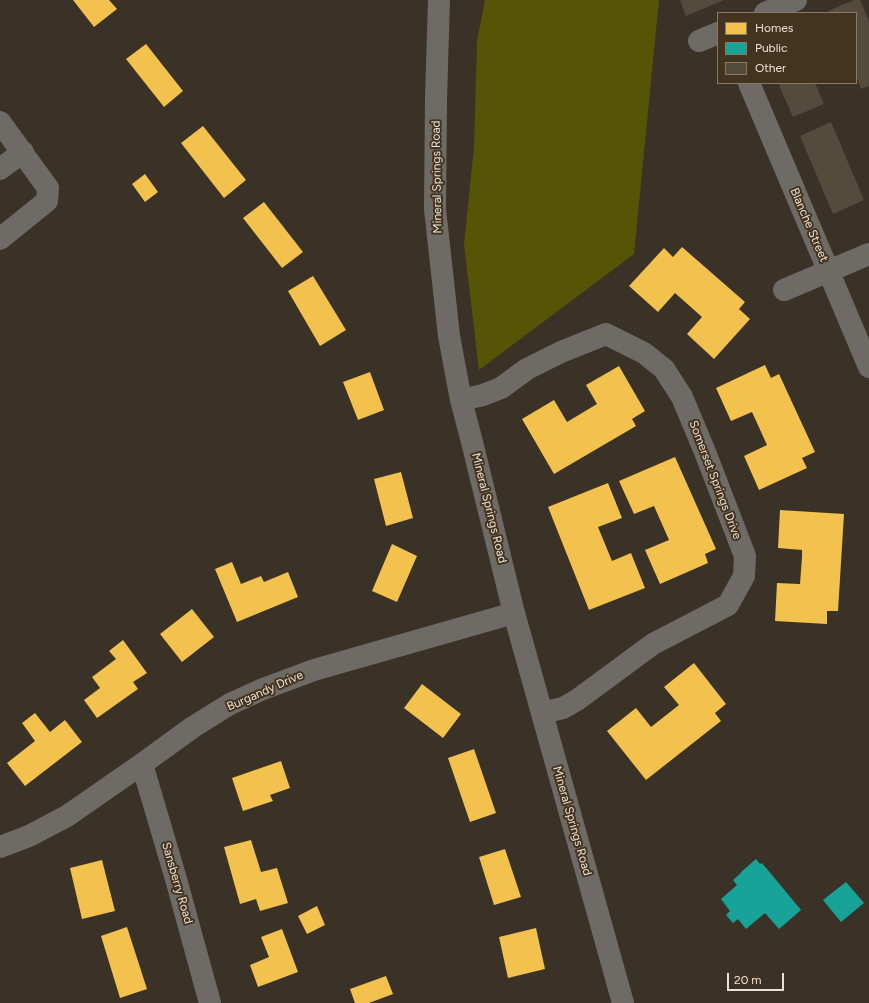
<!DOCTYPE html>
<style>
body{margin:0}
#map{position:relative;width:869px;height:1003px;overflow:hidden;background:#3b3227;font-family:Figtree,sans-serif}
canvas{display:block}
.legend{position:absolute;left:717px;top:12px;width:140px;height:72px;box-sizing:border-box;background:#43331f;border:1px solid #867968;margin:0;padding:5px 7px;list-style:none;font-size:12px;color:#ebe1d5}
.legend li{display:flex;align-items:center;gap:8px;height:20px}
.legend b{width:20px;border:1px solid #867968}
.scale{position:absolute;left:727px;top:973px;width:57px;height:18px;box-sizing:border-box;border:2px solid #ebe1d5;border-top:0;padding-left:5px;font-size:12px;line-height:14px;white-space:nowrap;color:#ebe1d5;-webkit-text-stroke:3px #43331f;paint-order:stroke}
</style>
<div id="map">
<canvas width="869" height="1003"></canvas>
<ul class="legend">
<li><b style="height:11px;background:#f2c14e"></b>Homes</li>
<li><b style="height:11px;background:#17a398"></b>Public</li>
<li><b style="height:11px;background:#554b3c"></b>Other</li>
</ul>
<div class="scale">20 m</div>
</div>
<script>
const ctx = document.querySelector('canvas').getContext('2d');
ctx.lineJoin = 'round';
function paint(path, color) { ctx.fillStyle = color; ctx.fill(path, 'evenodd'); }
const poly = rows => new Path2D(rows.map(r => 'M' + r).join(''));
function strokePath(path, color, width, dash) { ctx.strokeStyle = color; ctx.lineWidth = width; ctx.lineCap = dash ? 'butt' : 'round'; ctx.setLineDash(dash || []); ctx.stroke(path); }
function label(font, color, halo, rows, align = 'center') {
  ctx.font = font + ' Figtree,sans-serif'; ctx.lineWidth = 4; ctx.setLineDash([]); ctx.textBaseline = 'middle'; ctx.strokeStyle = halo; ctx.fillStyle = color; for (const [text, x, y, turn = 0] of rows) {
    ctx.save(); ctx.translate(x, y); ctx.rotate((+turn || 0) * Math.PI / 180); ctx.textAlign = isNaN(turn) ? turn : align; if (halo) ctx.strokeText(text, 0, 0); ctx.fillText(text, 0, 0); ctx.restore();
  }
}
const green = poly([
 [485,0,659,0,634,254,479,370,464,244,474,147,477,41]
]);
const homes = poly([
 [73,0,109,0,117,9,94,27],
 [146,44,183,91,164,107,126,59],
 [203,126,246,180,224,198,181,143],
 [145,174,158,192,145,202,132,184],
 [264,202,303,252,282,268,243,218],
 [682,247,745,302,739,309,750,319,714,359,687,334,702,317,675,293,658,312,629,286,664,248,673,257],
 [313,276,346,330,320,346,288,291],
 [765,365,771,378,779,374,815,452,802,458,807,468,759,490,744,456,767,445,752,412,731,421,716,388],
 [619,366,645,411,632,419,636,426,554,474,522,419,554,400,567,422,597,404,586,385],
 [370,372,384,410,358,420,343,382],
 [675,457,716,549,705,554,708,563,660,584,645,550,669,540,654,506,634,514,619,481],
 [401,472,413,518,386,526,374,479],
 [608,483,622,518,598,527,612,561,631,553,645,588,589,610,548,507],
 [780,510,844,514,838,611,827,611,827,624,775,621,777,583,800,584,802,557,802,550,778,548],
 [392,544,417,556,397,602,372,591],
 [232,562,241,584,261,576,264,582,288,572,298,597,237,622,215,569],
 [192,609,214,637,182,662,160,634],
 [123,640,147,673,133,682,138,689,97,718,84,700,100,688,92,677,116,659,109,651],
 [694,663,726,704,715,713,721,721,646,780,607,731,636,708,651,727,679,705,664,687],
 [422,684,461,714,443,738,404,708],
 [35,713,50,732,65,720,82,742,25,786,7,763,35,741,22,723],
 [474,749,496,813,470,822,448,758],
 [281,761,290,788,270,795,273,801,243,811,232,778],
 [251,840,261,872,277,868,288,903,260,911,256,899,240,904,224,847],
 [505,849,521,897,494,905,479,857],
 [102,860,115,911,82,919,70,868],
 [317,906,325,925,307,934,298,916],
 [127,927,147,989,120,998,101,936],
 [536,928,545,969,508,978,499,937],
 [282,929,298,972,258,987,250,965,269,957,261,937],
 [386,976,393,994,369,1003,355,1003,350,989]
]);
const public = poly([
 [756,859,760,864,762,863,801,910,779,929,765,913,746,929,738,919,733,923,726,915,730,911,721,899,737,885,733,880,741,873,740,873],
 [846,882,864,903,841,922,823,900]
]);
const building = poly([
 [680,0,724,0,686,16],
 [854,0,860,0,869,21,869,86,861,89,856,76,856,13,829,13,828,11],
 [778,83,815,83,824,104,793,117],
 [831,122,864,200,833,214,800,136]
]);
const minor = poly([
 [439,0,436,99,435,209,449,336,461,400,472,442,514,613,623,1003],
 [765,13,796,0],
 [699,41,718,33],
 [749,83,869,367],
 [0,122,48,188,47,201,0,239],
 [0,169,23,152],
 [784,290,869,254],
 [461,400,483,395,501,388,527,369,561,352,606,334,644,353,664,369,682,397,705,452,745,556,744,576,728,605,653,644,577,700,563,708,542,713],
 [142,764,176,879,210,1003],
 [0,847,29,836,67,816,142,764,193,727,230,704,263,689,314,670,514,613]
]);
const streetNames = [
 ["Mineral Springs Road",437,177,-91],
 ["Blanche Street",809,225,67],
 ["Somerset Springs Drive",715,480,69],
 ["Mineral Springs Road",489,508,76],
 ["Burgandy Drive",265,691,-24],
 ["Mineral Springs Road",572,821,74],
 ["Sansberry Road",177,883,74]
];
paint(green, '#555505');
paint(homes, '#f2c14e');
paint(public, '#17a398');
paint(building, '#554b3c');
strokePath(minor, '#6e6b66', 22);
label('12px', '#ebe1d5', '#43331f', streetNames);
</script>
